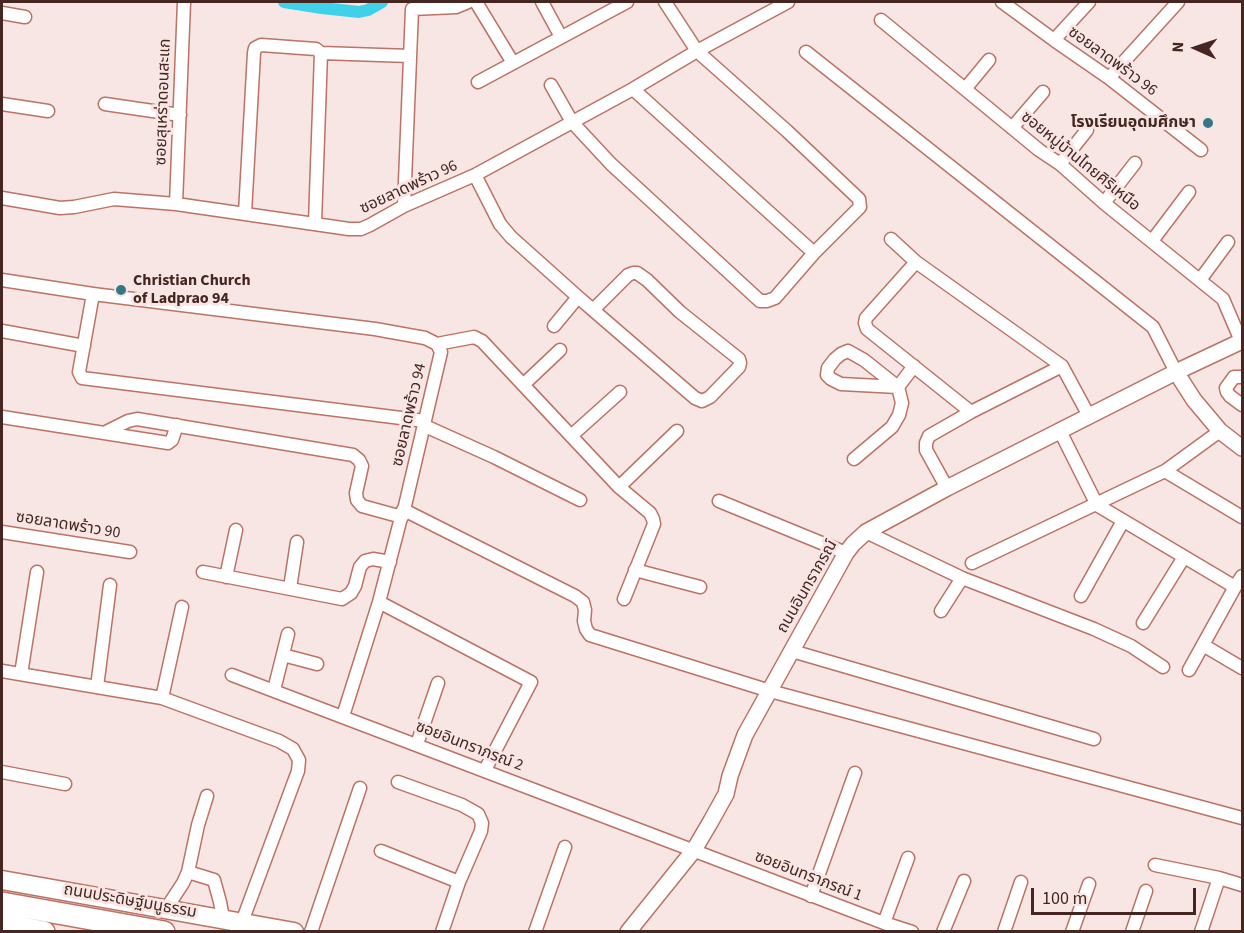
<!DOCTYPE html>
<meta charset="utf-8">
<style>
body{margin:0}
#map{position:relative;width:1244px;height:933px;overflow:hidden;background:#f7e6e3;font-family:"Source Sans 3",sans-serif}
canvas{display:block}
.frame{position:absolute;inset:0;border:3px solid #452620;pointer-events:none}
.north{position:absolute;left:1166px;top:18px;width:60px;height:60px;-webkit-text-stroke:4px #f7e6e3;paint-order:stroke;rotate:273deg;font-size:16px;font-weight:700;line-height:24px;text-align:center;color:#452620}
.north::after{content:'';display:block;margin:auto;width:21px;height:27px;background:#452620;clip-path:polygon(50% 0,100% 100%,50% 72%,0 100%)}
.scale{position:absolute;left:1031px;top:888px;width:165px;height:27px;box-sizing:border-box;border:3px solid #452620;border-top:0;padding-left:8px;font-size:18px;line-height:21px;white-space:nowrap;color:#452620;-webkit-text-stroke:4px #f7e6e3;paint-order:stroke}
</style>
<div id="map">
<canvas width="1244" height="933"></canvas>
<div class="frame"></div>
<div class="north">N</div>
<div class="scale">100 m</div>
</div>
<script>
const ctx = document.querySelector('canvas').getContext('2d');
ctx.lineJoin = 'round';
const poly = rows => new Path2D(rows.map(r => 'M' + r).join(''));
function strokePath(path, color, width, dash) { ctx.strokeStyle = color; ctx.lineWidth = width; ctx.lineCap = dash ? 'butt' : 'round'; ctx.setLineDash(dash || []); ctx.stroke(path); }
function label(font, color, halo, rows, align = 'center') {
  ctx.font = font + ' "Source Sans 3","Noto Sans Thai",sans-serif'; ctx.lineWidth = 6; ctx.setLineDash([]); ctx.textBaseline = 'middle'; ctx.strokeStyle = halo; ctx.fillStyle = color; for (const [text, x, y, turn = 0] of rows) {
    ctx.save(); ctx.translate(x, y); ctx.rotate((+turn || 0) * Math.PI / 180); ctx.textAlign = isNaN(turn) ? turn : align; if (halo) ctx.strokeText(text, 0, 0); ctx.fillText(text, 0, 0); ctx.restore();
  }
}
const canal = poly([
 [284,2,322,8,359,12,368,10,382,2]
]);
const minor = poly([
 [476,2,513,63],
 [542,2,561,37],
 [1002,2,1054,40,1109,78,1201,150],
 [2,13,25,17],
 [881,20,1039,150,1060,164,1104,203,1223,299,1241,341],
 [1054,40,1089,2],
 [806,52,1153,327,1176,372],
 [321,53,410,56],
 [1109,78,1178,2],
 [478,82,627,2],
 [551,85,572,122,611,164,760,301,767,301,775,298,814,253,860,207,859,199,787,131,697,51,665,2],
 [633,89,814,253],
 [965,89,989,60],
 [2,104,48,111],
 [105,104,180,115],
 [1012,128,1043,92],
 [1060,164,1087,130],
 [475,175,500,224,511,237,578,297,593,310,695,398,702,401,710,397,739,367,740,363,739,359,680,312,647,280,637,273,633,273,628,275,593,310],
 [2,198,60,208,74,207,114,199,176,204,349,229,361,229,370,225,404,206,475,175,633,89,697,51,788,2],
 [1104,203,1135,163],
 [176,204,184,2],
 [404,206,412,9,456,7,468,2],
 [245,213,254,53,255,48,261,45,316,49,321,53,315,223],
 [891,239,916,262],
 [1152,241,1189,192],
 [2,280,93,294,375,329,425,338,437,344,441,352,404,510,575,596,583,602,585,610,584,621,586,629,590,635,770,691,1242,818],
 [1200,280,1228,242],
 [93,294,79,372,82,378,425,421],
 [554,326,578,297],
 [2,331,84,346],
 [437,344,474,337,482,341,619,487,650,513,653,519,654,524,624,599],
 [848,351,864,360,898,387,841,384,831,379,827,375,828,368,835,359,841,354,848,351],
 [1242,377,1234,377,1226,388,1227,392,1230,396,1242,405],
 [523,385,560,350],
 [971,412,867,329,865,323,866,318,916,262,1062,366,1089,416],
 [2,417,168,443,172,440,177,425],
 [425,426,494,457,580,500],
 [1060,431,1097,505,1235,587],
 [104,433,128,421,137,419,353,455,359,460,362,466,356,493,357,500,362,506,402,517],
 [571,436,620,392],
 [854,459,892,427,899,415,902,403,898,387,914,366],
 [1165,471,1242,517],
 [619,487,677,431],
 [947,488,926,450,926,443,929,436,971,412,1062,366],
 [719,501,846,553],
 [2,532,130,552],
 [866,532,962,578,941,611],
 [972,563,1165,471,1220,431],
 [635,570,700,587],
 [203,572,342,599,351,593,355,586,360,567,365,561,373,559,390,562],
 [226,577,236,530],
 [962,578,1094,629,1131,646,1163,667],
 [290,588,297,542],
 [1081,596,1123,521],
 [379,602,531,682,485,770],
 [1143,623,1184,557],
 [1203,645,1242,668],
 [792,651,1094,739],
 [283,655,317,664],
 [1189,670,1235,587,1242,576],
 [2,671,162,698,279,741,293,749,299,760,298,771,242,922],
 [21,674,37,572],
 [232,675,884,923,912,932],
 [97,687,110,585],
 [274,690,288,634],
 [162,698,182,607],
 [343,716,379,602,403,510],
 [417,744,438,683],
 [2,772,65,784],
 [398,782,462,805,478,814,482,823,481,831,459,882,442,932],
 [381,851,459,882],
 [1155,865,1219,878,1242,885],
 [188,872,198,825,207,796],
 [811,896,855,773],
 [166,909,183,883,188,872,214,880,220,902,223,918],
 [884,923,908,858],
 [311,932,360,788],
 [535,932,565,847],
 [943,932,964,881],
 [1004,932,1021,882],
 [1072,932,1089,884],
 [1132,932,1146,891],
 [1201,932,1219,878]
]);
const tertiary = poly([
 [1176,372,1194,400,1220,431,1242,448],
 [628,932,694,850,711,821,726,794,730,776,745,735,846,553,853,544,866,532,947,488,1176,372,1242,341]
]);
const primary = poly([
 [2,880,294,932]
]);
const motorway = poly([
 [2,903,164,932],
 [2,924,44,932]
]);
const markers = [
 [1208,123,6,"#337985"],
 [121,290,6,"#337985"]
];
const streetNames = [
 ["ซอยลาดพร้าว 96",1112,62,36],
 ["ซอยสุเหร่าดอนสะแก",164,102,-88],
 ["ซอยหมู่บ้านไทยศิริเหนือ",1080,162,39],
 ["ซอยลาดพร้าว 96",409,188,-25],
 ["ซอยลาดพร้าว 94",410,415,-77],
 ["ซอยลาดพร้าว 90",68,526,9],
 ["ถนนอินทราภรณ์",808,587,-60],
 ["ซอยอินทราภรณ์ 2",469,747,21],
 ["ซอยอินทราภรณ์ 1",808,877,21],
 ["ถนนประดิษฐ์มนูธรรม",130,902,10]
];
const poiNames = [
 ["โรงเรียนอุดมศึกษา",1196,123],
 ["Christian Church",133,281,"left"],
 ["of Ladprao 94",133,299,"left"]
];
strokePath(canal, '#3fd1e9', 12);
strokePath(minor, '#bc7264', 15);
strokePath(tertiary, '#bc7264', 18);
strokePath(primary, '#bc7264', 21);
strokePath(motorway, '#bc7264', 24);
strokePath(minor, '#fff', 12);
strokePath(tertiary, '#fff', 15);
strokePath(primary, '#fff', 18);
strokePath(motorway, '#fff', 21);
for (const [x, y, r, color] of markers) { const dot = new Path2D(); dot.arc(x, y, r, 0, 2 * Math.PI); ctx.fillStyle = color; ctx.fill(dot); strokePath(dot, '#f7e6e3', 2); }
label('16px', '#452620', '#f7e6e3', streetNames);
label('bold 16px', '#452620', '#f7e6e3', poiNames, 'right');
</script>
